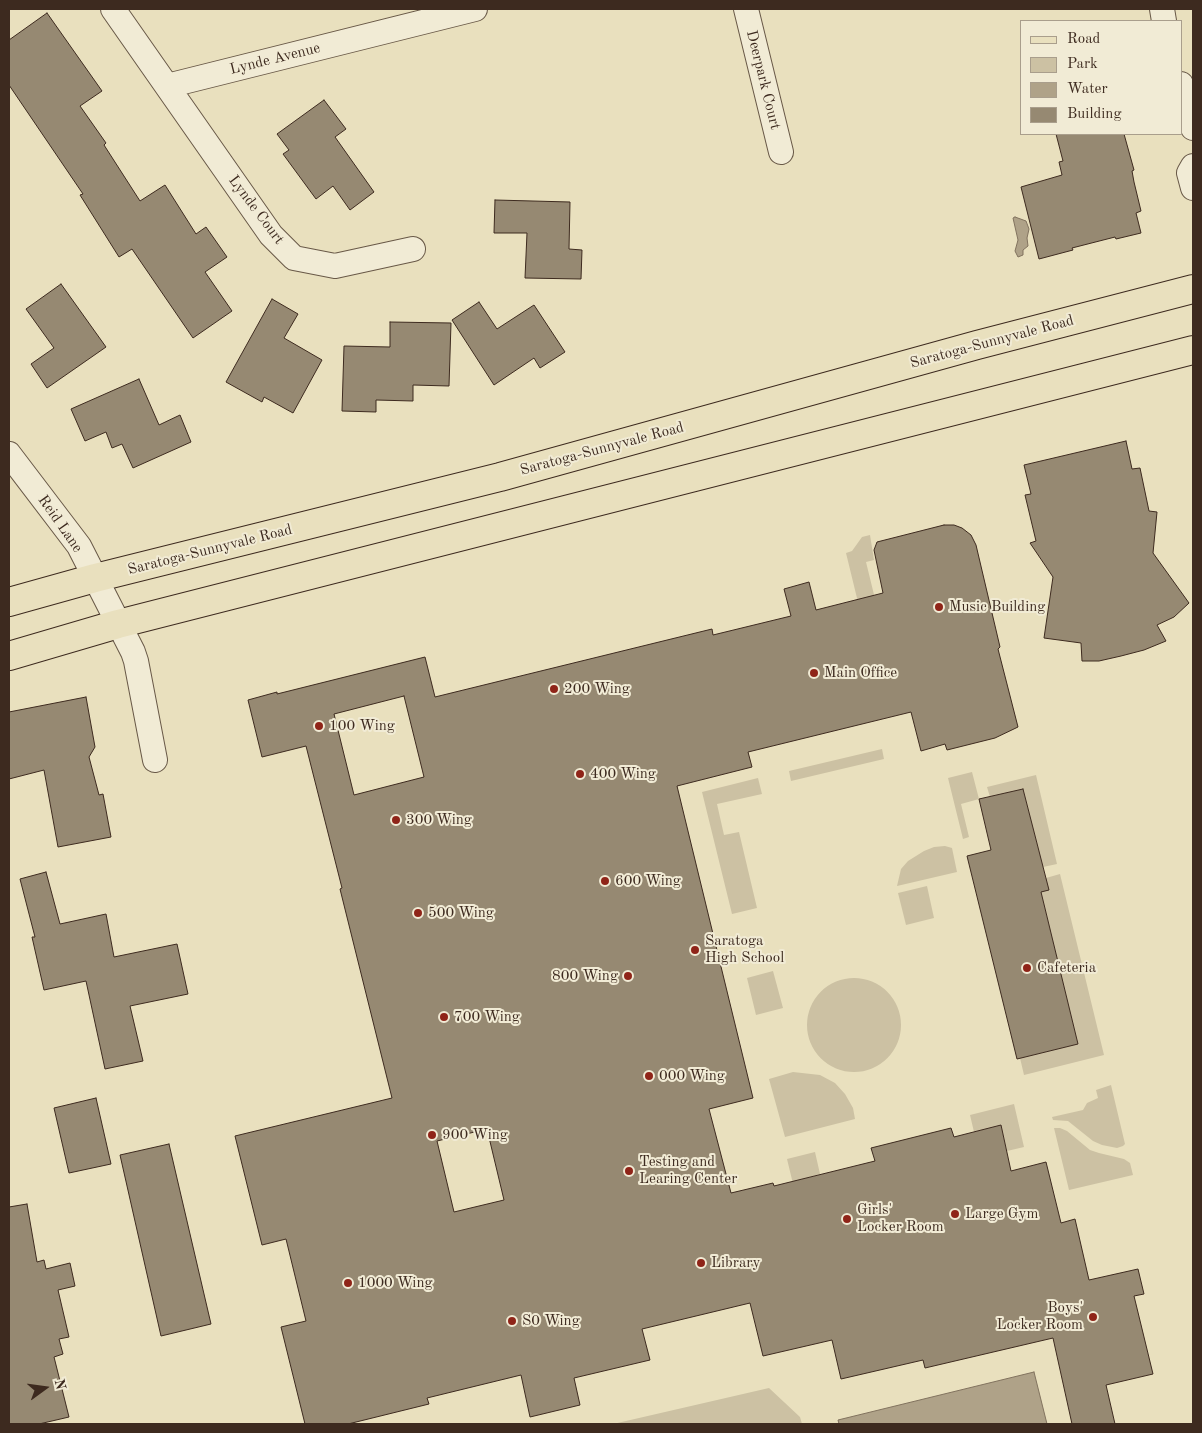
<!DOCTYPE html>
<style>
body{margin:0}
#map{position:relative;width:1202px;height:1433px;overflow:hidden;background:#e9e0be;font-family:"Old Standard TT",serif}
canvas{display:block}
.frame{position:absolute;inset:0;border:10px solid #3d2a1f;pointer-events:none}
.legend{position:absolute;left:1020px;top:20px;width:162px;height:115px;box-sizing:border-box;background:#f1ebd5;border:1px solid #a99e8c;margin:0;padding:6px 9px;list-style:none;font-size:15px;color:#3d2a1f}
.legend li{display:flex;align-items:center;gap:10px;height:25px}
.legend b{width:25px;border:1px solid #a99e8c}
.north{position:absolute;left:20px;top:1363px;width:50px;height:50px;-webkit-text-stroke:4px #f1ebd5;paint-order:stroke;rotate:76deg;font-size:14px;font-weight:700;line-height:20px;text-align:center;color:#3d2a1f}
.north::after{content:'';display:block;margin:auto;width:18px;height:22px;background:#3d2a1f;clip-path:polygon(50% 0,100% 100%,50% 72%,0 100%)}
</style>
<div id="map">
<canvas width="1202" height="1433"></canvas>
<div class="frame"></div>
<ul class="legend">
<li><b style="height:6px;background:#e9e0be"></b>Road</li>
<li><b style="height:14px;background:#ccc1a3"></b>Park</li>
<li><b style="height:14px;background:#afa288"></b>Water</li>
<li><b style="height:14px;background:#968972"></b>Building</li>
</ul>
<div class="north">N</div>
</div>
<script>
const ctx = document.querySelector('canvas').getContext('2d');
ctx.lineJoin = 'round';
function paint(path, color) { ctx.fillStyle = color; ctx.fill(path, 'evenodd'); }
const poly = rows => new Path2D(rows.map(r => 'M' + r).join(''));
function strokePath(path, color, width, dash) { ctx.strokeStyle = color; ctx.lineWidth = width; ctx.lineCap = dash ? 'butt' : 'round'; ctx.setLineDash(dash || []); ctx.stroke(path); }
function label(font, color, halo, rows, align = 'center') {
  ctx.font = font + ' "Old Standard TT",serif'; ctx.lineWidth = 4; ctx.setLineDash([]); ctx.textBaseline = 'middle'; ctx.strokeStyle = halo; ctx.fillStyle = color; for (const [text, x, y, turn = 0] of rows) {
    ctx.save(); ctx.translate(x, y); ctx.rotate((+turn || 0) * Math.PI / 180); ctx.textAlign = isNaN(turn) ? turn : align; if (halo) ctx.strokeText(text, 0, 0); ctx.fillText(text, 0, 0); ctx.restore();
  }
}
const green = poly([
 [870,535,874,560,866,562,890,660,885,713,846,553,852,551,862,537],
 [882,749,884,759,791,781,789,771],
 [972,772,979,799,961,804,969,837,963,839,948,778],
 [1036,775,1057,864,1043,867,1023,789,990,797,987,787],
 [758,778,762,794,717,804,724,835,739,832,757,908,732,914,702,792],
 [945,846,952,848,957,872,897,886,901,869,908,861,924,851,934,847],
 [1060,874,1104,1055,1024,1075,1020,1058,1078,1044,1041,892,1046,878],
 [927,886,934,918,906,925,898,893],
 [773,971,783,1008,756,1015,747,978],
 '807 1025a47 47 0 1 1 94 0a47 47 0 1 1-94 0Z',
 [793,1072,820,1075,835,1083,845,1094,853,1108,855,1119,785,1137,769,1079],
 [1111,1085,1125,1144,1123,1146,1117,1148,1102,1145,1093,1141,1068,1121,1053,1120,1052,1117,1083,1110,1087,1103,1098,1098,1096,1090],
 [1014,1104,1024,1147,1007,1151,1001,1126,974,1132,970,1115],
 [1054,1128,1060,1128,1067,1131,1090,1150,1099,1153,1124,1159,1130,1163,1133,1175,1069,1190],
 [815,1152,820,1174,796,1181,815,1275,787,1159],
 [769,1388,800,1417,802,1424,613,1424]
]);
const water = poly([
 [1015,217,1026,221,1029,229,1027,238,1028,246,1023,250,1023,255,1018,257,1015,251,1018,240,1013,218,1015,217],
 [1034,1372,1047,1424,839,1424,838,1420,1034,1372]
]);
const building = poly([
 [47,13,102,91,80,106,106,143,104,145,140,201,165,185,196,234,206,227,227,257,205,272,232,311,193,338,132,249,119,257,80,195,83,194,9,85,9,40,47,13],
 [324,100,346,129,335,137,374,192,350,210,333,186,316,199,283,154,289,150,277,134,324,100],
 [1056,134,1124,134,1134,170,1132,171,1134,182,1141,211,1136,213,1141,233,1116,239,1115,237,1072,248,1073,250,1039,259,1021,187,1062,175,1059,162,1063,161,1056,134],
 [495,200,570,202,569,249,582,250,581,279,525,278,527,233,494,233,495,200],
 [61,284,106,347,47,388,31,364,54,348,26,309,61,284],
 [272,299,298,314,284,338,322,360,293,413,264,397,262,402,226,382,272,299],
 [479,302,497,329,534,305,565,352,540,368,534,358,494,385,452,320,479,302],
 [390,322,451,323,449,386,413,385,413,401,376,400,376,412,342,411,344,346,390,347,390,322],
 [139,379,159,425,180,415,191,442,133,468,122,444,112,448,106,432,85,441,71,409,139,379],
 [1126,441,1132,469,1140,468,1149,511,1157,512,1153,553,1189,603,1174,617,1157,625,1166,641,1144,650,1121,656,1099,661,1082,661,1081,643,1044,638,1053,577,1030,543,1036,541,1025,495,1031,494,1024,465,1126,441],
 [944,525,954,525,962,528,971,535,976,545,1000,647,998,649,1018,727,995,738,947,750,945,744,921,751,911,712,748,752,752,767,677,786,753,1098,709,1109,731,1193,773,1183,774,1186,875,1161,871,1148,951,1128,954,1137,1001,1125,1011,1171,1046,1162,1061,1223,1075,1219,1089,1280,1138,1269,1144,1294,1134,1296,1153,1374,1106,1385,1115,1424,1072,1424,1053,1338,925,1368,923,1360,841,1379,832,1340,763,1356,750,1303,642,1329,650,1360,574,1378,580,1405,530,1417,521,1375,427,1398,429,1404,348,1424,305,1424,281,1327,306,1321,286,1239,262,1245,235,1136,392,1098,340,889,342,888,306,746,262,757,248,700,277,692,277,694,425,657,435,697,712,629,713,635,791,616,784,589,809,582,816,610,883,593,874,550,877,542,944,525],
 [404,696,424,777,354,795,334,714,404,696],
 [487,1129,504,1200,454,1212,437,1141,487,1129],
 [86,697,95,747,89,757,99,795,103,794,111,837,58,847,44,770,9,779,9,712,86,697],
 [1023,789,1049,890,1041,892,1078,1044,1017,1059,967,856,991,850,979,799,1023,789],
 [46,872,60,924,106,914,114,957,177,944,188,994,130,1006,143,1061,105,1069,86,981,44,990,32,937,35,937,20,879,46,872],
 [96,1098,111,1164,69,1173,54,1108,96,1098],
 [169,1144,211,1324,161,1336,120,1155,169,1144],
 [27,1204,37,1262,44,1260,46,1269,70,1263,75,1286,58,1290,69,1337,59,1339,63,1354,54,1357,69,1417,39,1424,9,1424,9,1207,27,1204]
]);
const minor = poly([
 [113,9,271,235,294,258,335,266,413,249],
 [746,9,781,152],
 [1162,9,1164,21],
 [1181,84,1193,128],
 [167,86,475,9],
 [1193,166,1189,173,1193,188],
 [9,454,79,546,133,652,136,661,155,760]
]);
const primary = poly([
 [9,602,95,578,500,477,977,345,1193,289],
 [9,656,118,624,1193,350]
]);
const markers = [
 [939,607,5,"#8f2418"],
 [814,673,5,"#8f2418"],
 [554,689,5,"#8f2418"],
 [319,726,5,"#8f2418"],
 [580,774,5,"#8f2418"],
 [396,820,5,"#8f2418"],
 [605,881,5,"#8f2418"],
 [418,913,5,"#8f2418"],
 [695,950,5,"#8f2418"],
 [1027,968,5,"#8f2418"],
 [628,976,5,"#8f2418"],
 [444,1017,5,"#8f2418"],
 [649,1076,5,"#8f2418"],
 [432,1135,5,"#8f2418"],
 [629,1171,5,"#8f2418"],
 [955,1214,5,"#8f2418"],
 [847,1219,5,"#8f2418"],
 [701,1263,5,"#8f2418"],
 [348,1283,5,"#8f2418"],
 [1093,1317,5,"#8f2418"],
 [512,1321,5,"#8f2418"]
];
const streetNames = [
 ["Lynde Avenue",275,59,-14],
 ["Deerpark Court",763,80,76],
 ["Lynde Court",256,210,53],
 ["Saratoga-Sunnyvale Road",992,342,-15],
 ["Saratoga-Sunnyvale Road",602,449,-15],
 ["Reid Lane",60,524,55],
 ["Saratoga-Sunnyvale Road",210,550,-14]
];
const poiNames = [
 ["Music Building",949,607],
 ["Main Office",824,673],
 ["200 Wing",564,689],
 ["100 Wing",329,726],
 ["400 Wing",590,774],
 ["300 Wing",406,820],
 ["600 Wing",615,881],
 ["500 Wing",428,913],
 ["Saratoga",705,941],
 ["High School",705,958],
 ["Cafeteria",1037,968],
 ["800 Wing",618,976,"right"],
 ["700 Wing",454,1017],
 ["000 Wing",659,1076],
 ["900 Wing",442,1135],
 ["Testing and",639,1162],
 ["Learing Center",639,1179],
 ["Girls'",857,1210],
 ["Locker Room",857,1227],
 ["Large Gym",965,1214],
 ["Library",711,1263],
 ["1000 Wing",358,1283],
 ["Boys'",1083,1308,"right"],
 ["Locker Room",1083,1325,"right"],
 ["S0 Wing",522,1321]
];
paint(green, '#ccc1a3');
paint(water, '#afa288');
strokePath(water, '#81725e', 1);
paint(building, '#968972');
strokePath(building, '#3d2a1f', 1);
strokePath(minor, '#685847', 26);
strokePath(primary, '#3d2a1f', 30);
strokePath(minor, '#f1ebd5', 24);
strokePath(primary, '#e9e0be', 28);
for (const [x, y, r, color] of markers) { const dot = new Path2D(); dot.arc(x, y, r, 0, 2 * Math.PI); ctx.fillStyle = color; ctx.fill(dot); strokePath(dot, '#f1ebd5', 2); }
label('15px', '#3d2a1f', '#f1ebd5', streetNames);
label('15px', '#3d2a1f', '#f1ebd5', poiNames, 'left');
</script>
